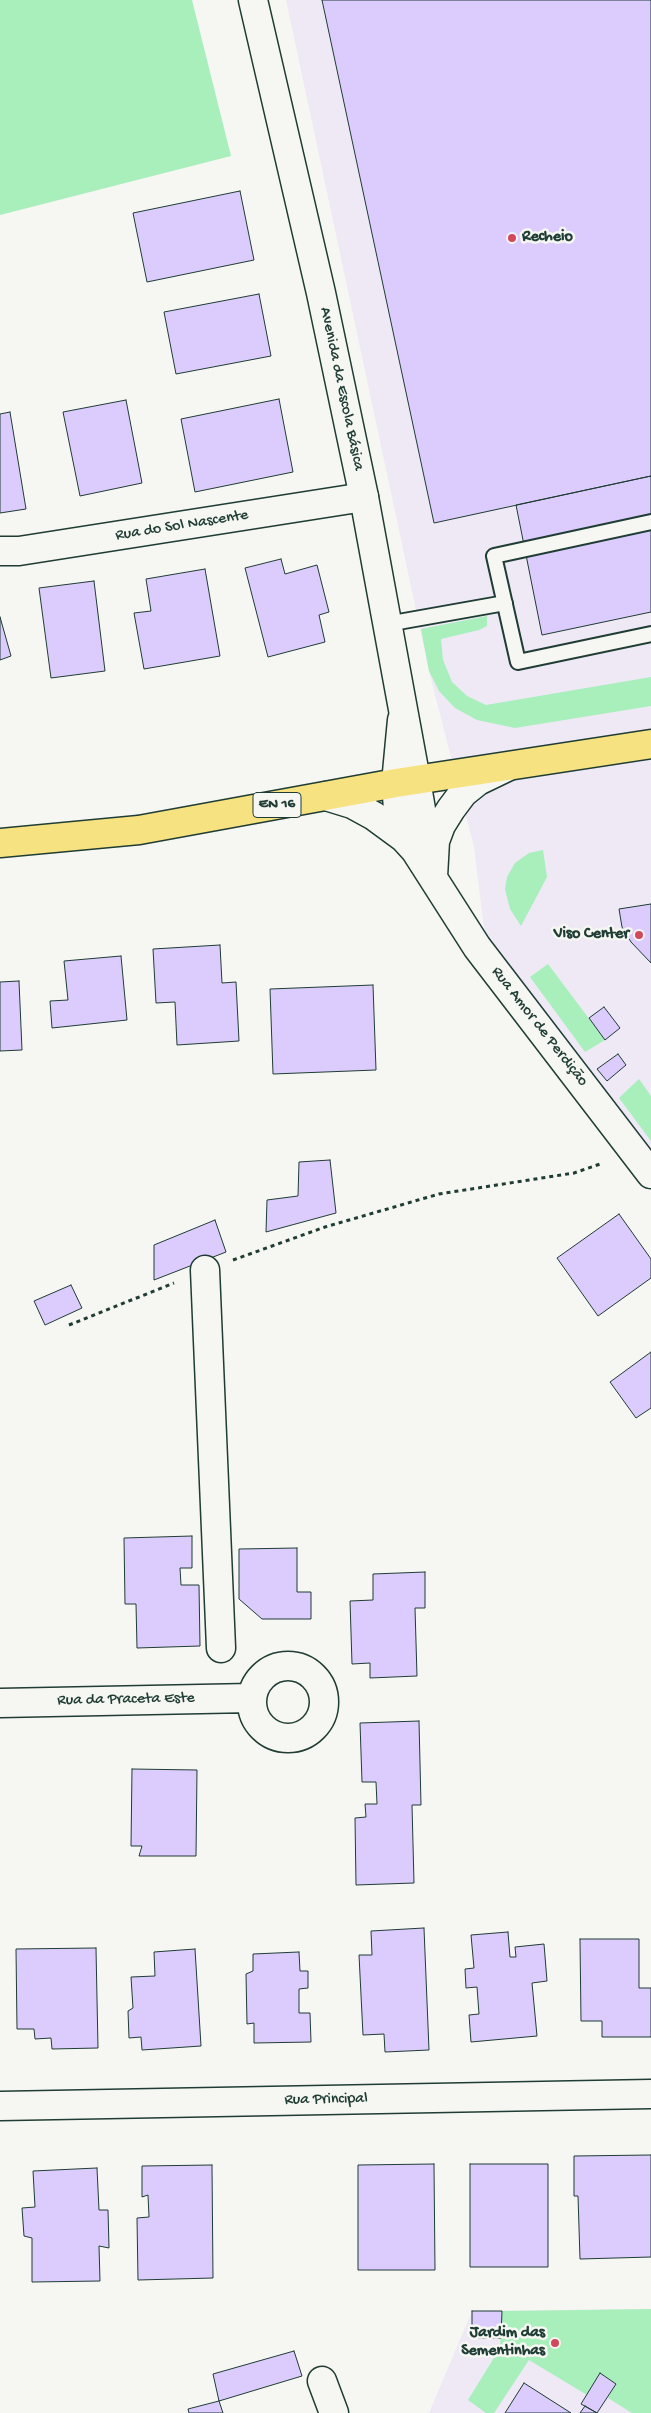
<!DOCTYPE html>
<meta charset="utf-8">
<style>
body{margin:0}
canvas{display:block;background:#f6f6f2}
</style>
<canvas width="651" height="2413"></canvas>
<script>
const ctx = document.querySelector('canvas').getContext('2d');
ctx.lineJoin = 'round';
function paint(path, color) { ctx.fillStyle = color; ctx.fill(path, 'evenodd'); }
const poly = rows => new Path2D(rows.map(r => 'M' + r).join(''));
function strokePath(path, color, width, dash) { ctx.strokeStyle = color; ctx.lineWidth = width; ctx.lineCap = dash ? 'butt' : 'round'; ctx.setLineDash(dash || []); ctx.stroke(path); }
function label(font, color, halo, rows, align = 'center') {
  ctx.font = font + ' "Gochi Hand",sans-serif'; ctx.lineWidth = 5; ctx.setLineDash([]); ctx.textBaseline = 'middle'; ctx.strokeStyle = halo; ctx.fillStyle = color; for (const [text, x, y, turn = 0] of rows) {
    ctx.save(); ctx.translate(x, y); ctx.rotate((+turn || 0) * Math.PI / 180); ctx.textAlign = isNaN(turn) ? turn : align; if (halo) ctx.strokeText(text, 0, 0); ctx.fillText(text, 0, 0); ctx.restore();
  }
}
const built = poly([
 [286,0,651,0,651,1158,485,937,474,847,429,671],
 [651,2309,651,2413,429,2413,472,2311]
]);
const green = poly([
 [0,0,192,0,231,156,0,215],
 [487,616,487,626,479,630,441,639,443,660,452,682,467,696,486,705,651,677,651,706,515,728,477,720,455,708,439,691,429,671,421,629],
 [543,850,547,877,521,926,510,909,505,889,507,877,515,863,529,853],
 [548,964,605,1040,585,1052,530,977],
 [639,1079,651,1096,651,1141,619,1098],
 [651,2309,651,2413,632,2413,608,2398,616,2384,600,2373,587,2395,529,2360,494,2413,486,2413,468,2400,500,2348,502,2311]
]);
const building = poly([
 [322,0,651,0,651,476,434,523,322,0],
 [240,191,254,260,147,282,133,213,240,191],
 [259,294,271,356,176,374,164,312,259,294],
 [279,399,293,472,195,492,181,419,279,399],
 [126,400,142,483,80,496,63,412,126,400],
 [10,412,26,509,0,513,0,414,10,412],
 [651,476,651,612,542,635,516,505,651,476],
 [281,559,285,574,317,565,329,612,319,615,325,642,268,657,245,568,281,559],
 [205,569,220,656,144,669,134,613,151,611,146,579,205,569],
 [94,581,105,671,51,678,39,588,94,581],
 [0,617,11,656,0,660,0,617],
 [651,904,651,963,631,942,622,927,619,909,651,904],
 [220,945,222,983,236,982,239,1041,177,1045,175,1002,156,1003,153,949,220,945],
 [121,956,127,1020,52,1028,50,1001,68,1000,64,961,121,956],
 [19,981,22,1050,0,1051,0,982,19,981],
 [373,985,376,1070,273,1074,270,989,373,985],
 [604,1007,620,1028,605,1040,589,1018,604,1007],
 [618,1054,626,1065,607,1081,597,1069,618,1054],
 [330,1160,336,1213,266,1232,267,1200,298,1196,299,1162,330,1160],
 [619,1214,651,1259,651,1278,598,1316,557,1258,619,1214],
 [215,1220,226,1252,154,1280,154,1245,215,1220],
 [71,1285,82,1308,45,1325,34,1301,71,1285],
 [651,1352,651,1408,636,1418,610,1382,651,1352],
 [192,1536,192,1568,180,1568,181,1585,199,1585,200,1646,137,1648,136,1604,125,1604,124,1538,192,1536],
 [297,1548,297,1592,311,1592,311,1619,262,1619,239,1599,239,1549,297,1548],
 [425,1572,425,1608,415,1608,417,1676,370,1678,370,1663,352,1664,350,1601,373,1600,373,1574,425,1572],
 [419,1721,421,1805,412,1805,414,1883,356,1885,355,1818,366,1817,365,1804,377,1804,376,1782,362,1782,360,1723,419,1721],
 [132,1769,197,1770,196,1856,139,1856,142,1846,131,1846,132,1769],
 [424,1928,429,2050,385,2052,384,2034,363,2035,359,1955,372,1955,371,1931,424,1928],
 [508,1932,510,1957,516,1957,515,1947,544,1944,547,1981,532,1983,537,2036,471,2042,469,2015,479,2014,477,1987,466,1988,465,1969,474,1968,471,1935,508,1932],
 [580,1939,639,1939,639,1988,651,1988,651,2037,602,2037,602,2021,581,2021,580,1939],
 [96,1948,98,2048,52,2049,51,2038,35,2039,34,2029,17,2029,16,1949,96,1948],
 [195,1949,201,2046,142,2050,141,2037,129,2038,128,2011,133,2008,131,1977,155,1976,154,1952,195,1949],
 [299,1952,300,1971,308,1971,308,1988,299,1989,299,2013,310,2013,311,2042,254,2043,254,2023,247,2024,246,1974,253,1971,253,1954,299,1952],
 [651,2155,651,2257,580,2259,578,2196,574,2196,574,2156,651,2155],
 [434,2164,435,2270,358,2270,358,2165,434,2164],
 [470,2164,548,2164,548,2267,470,2267,470,2164],
 [212,2165,213,2278,138,2280,137,2218,149,2217,148,2195,142,2197,142,2166,212,2165],
 [97,2168,99,2210,108,2210,109,2248,99,2246,100,2281,32,2282,32,2238,24,2236,22,2208,35,2207,33,2171,97,2168],
 [472,2311,502,2311,501,2338,472,2338,472,2311],
 [294,2351,302,2376,219,2401,213,2374,294,2351],
 [600,2373,616,2384,597,2413,581,2404,600,2373],
 [524,2383,571,2413,505,2413,524,2383],
 [219,2401,223,2413,189,2413,188,2409,219,2401],
 [585,2406,597,2413,580,2413,585,2406]
]);
const path = poly([
 [233,1260,325,1227,439,1194,574,1173,603,1163],
 [69,1325,174,1283]
]);
const lane = poly([
 [651,522,494,556,518,662,651,634],
 [387,624,505,603]
]);
const street = poly([
 [0,551,19,551,364,497],
 [402,720,396,783,398,809,401,824,412,844],
 [416,780,429,856],
 [326,796,352,804,374,816,404,838,415,850,477,947,651,1174],
 [433,877,435,841,441,825,451,809,463,793,478,781,507,767],
 [205,1270,221,1648],
 '252 1702a36 36 0 1 1 72 0a36 36 0 1 1-72 0Z',
 [0,1703,251,1698],
 [0,2106,651,2094],
 [322,2381,334,2413]
]);
const secondary = poly([
 [253,0,321,293,364,497,416,780]
]);
const primary = poly([
 [0,843,139,830,396,783,651,744]
]);
const markers = [
 [512,238,5,"#d1495b"],
 [639,935,5,"#d1495b"],
 [555,2343,5,"#d1495b"]
];
const shields = [
 [277,805,48]
];
const shieldNames = [
 ["EN 16",277,805]
];
const poiNames = [
 ["Recheio",522,238,"left"],
 ["Viso Center",629,935],
 ["Jardim das",545,2334],
 ["Sementinhas",545,2352]
];
const streetNames = [
 ["Avenida da Escola Básica",341,389,78],
 ["Rua do Sol Nascente",182,526,-9],
 ["Rua Amor de Perdição",539,1027,52],
 ["Rua da Praceta Este",126,1700,-1],
 ["Rua Principal",326,2100,-1]
];
paint(built, '#eee9f5');
paint(green, '#a8efbc');
paint(building, '#dccbfd');
strokePath(building, '#1f3d34', 1);
strokePath(lane, '#1f3d34', 18);
strokePath(street, '#1f3d34', 31);
strokePath(secondary, '#1f3d34', 31);
strokePath(primary, '#1f3d34', 31);
strokePath(path, '#1f3d34', 3, [4, 4]);
strokePath(lane, '#f6f6f2', 14);
strokePath(street, '#f6f6f2', 28);
strokePath(secondary, '#f6f6f2', 28);
strokePath(primary, '#f7e281', 28);
for (const [x, y, r, color] of markers) { const dot = new Path2D(); dot.arc(x, y, r, 0, 2 * Math.PI); ctx.fillStyle = color; ctx.fill(dot); strokePath(dot, '#f6f6f2', 2); }
for (const [x, y, w] of shields) { const box = new Path2D(); box.roundRect(x - w / 2, y - 12.5, w, 25, 4); ctx.fillStyle = '#f6f6f2'; ctx.fill(box); strokePath(box, '#1f3d34', 1); }
label('bold 15px', '#1f3d34', null, shieldNames);
label('bold 16px', '#1f3d34', '#f6f6f2', poiNames, 'right');
label('16px', '#1f3d34', '#f6f6f2', streetNames);
</script>
